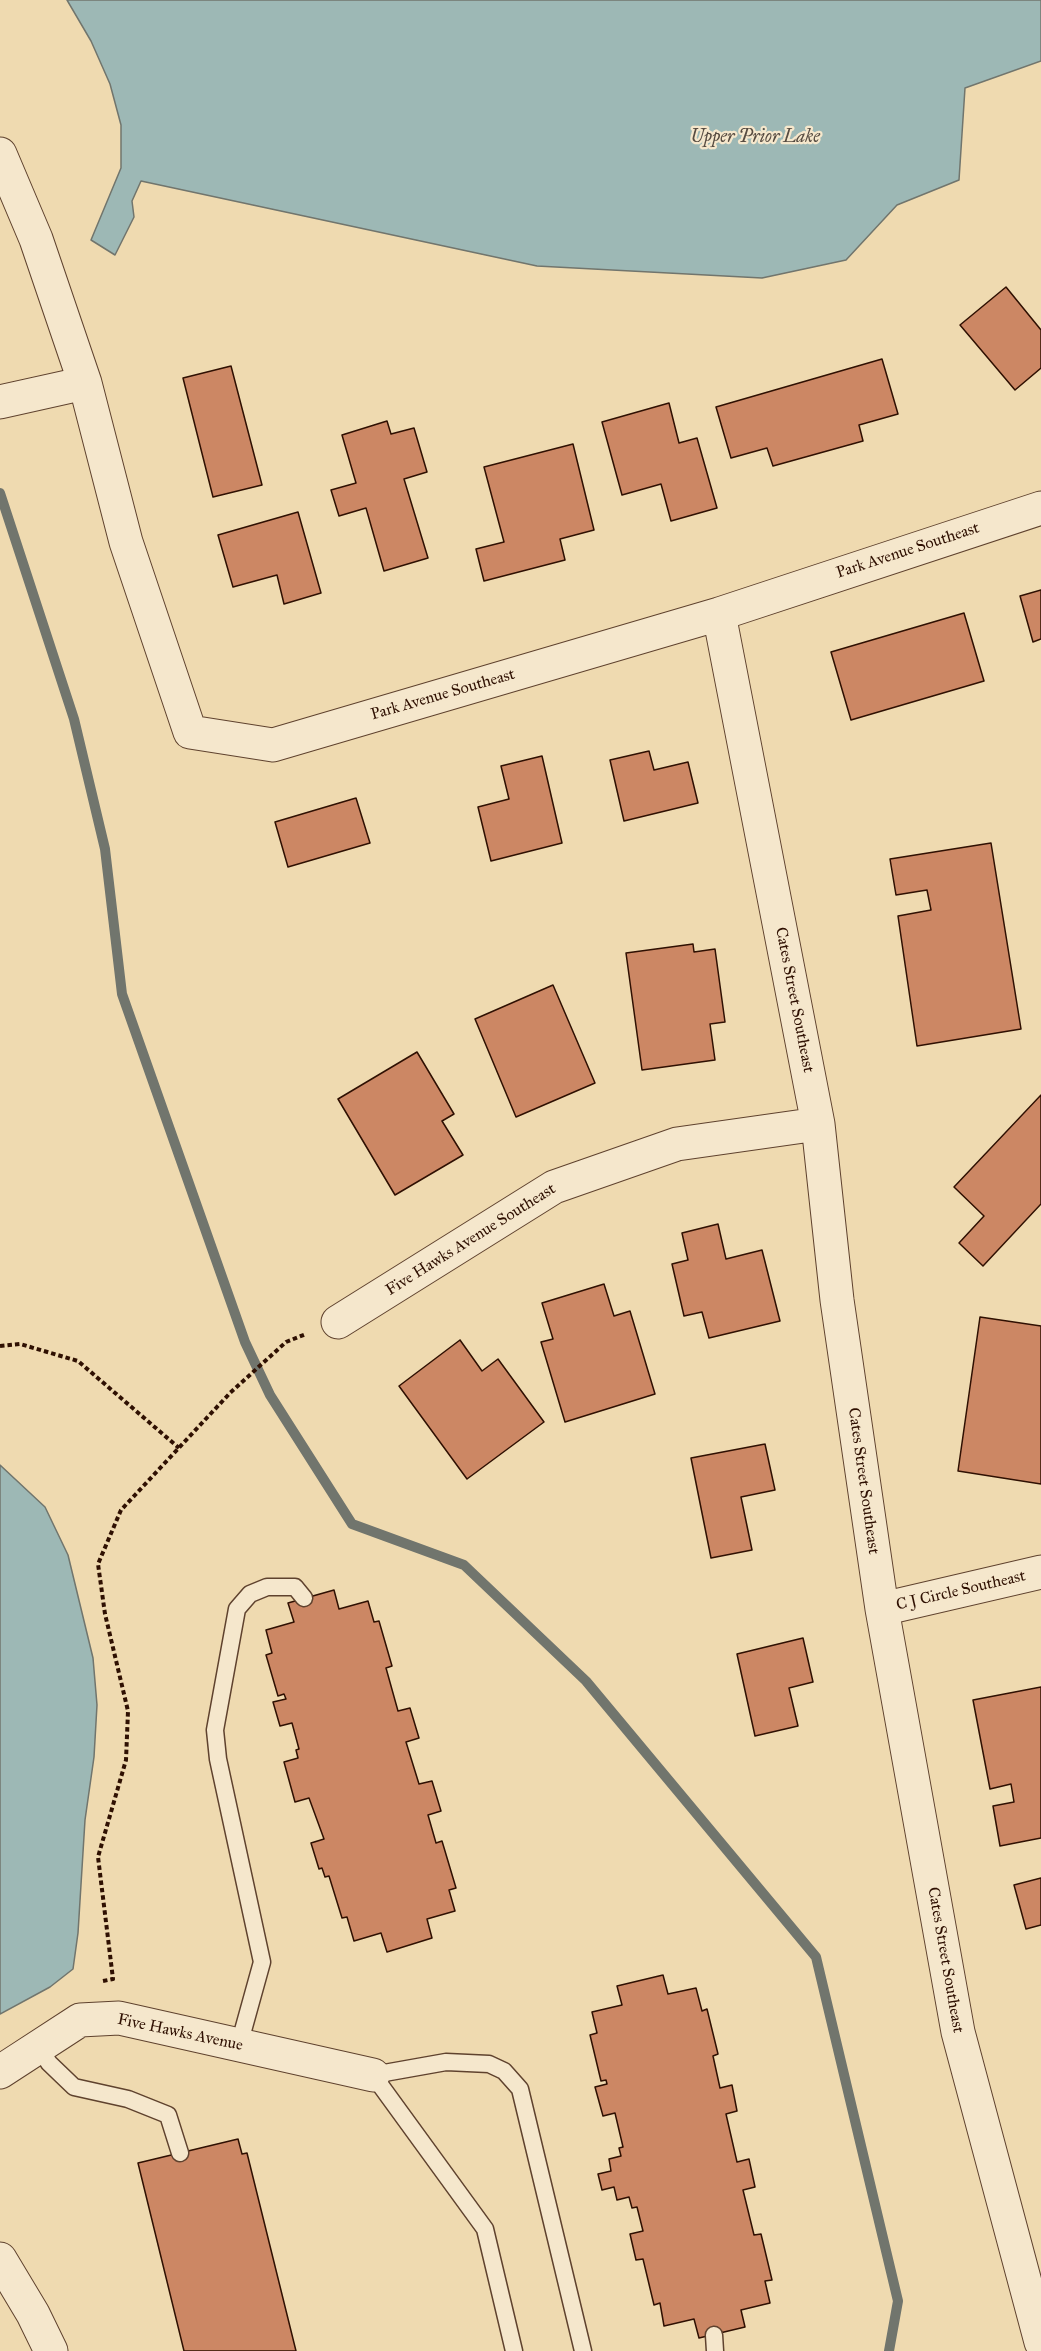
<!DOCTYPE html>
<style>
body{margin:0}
canvas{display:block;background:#efdab0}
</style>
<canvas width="1041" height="2351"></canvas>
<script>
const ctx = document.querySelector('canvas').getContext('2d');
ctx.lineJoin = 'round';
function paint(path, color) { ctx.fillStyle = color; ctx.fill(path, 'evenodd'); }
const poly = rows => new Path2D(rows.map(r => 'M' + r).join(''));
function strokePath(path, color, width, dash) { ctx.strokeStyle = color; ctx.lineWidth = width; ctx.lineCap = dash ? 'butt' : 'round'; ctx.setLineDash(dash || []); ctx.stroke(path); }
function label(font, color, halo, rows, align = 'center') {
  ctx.font = font + ' "IM FELL Great Primer",serif'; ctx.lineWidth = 4.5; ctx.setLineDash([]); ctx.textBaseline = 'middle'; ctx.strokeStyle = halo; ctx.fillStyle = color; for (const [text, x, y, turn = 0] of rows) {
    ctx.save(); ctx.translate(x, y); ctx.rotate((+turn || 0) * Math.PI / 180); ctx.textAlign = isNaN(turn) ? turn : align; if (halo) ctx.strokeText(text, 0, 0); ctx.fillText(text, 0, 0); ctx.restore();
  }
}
const water = poly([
 [67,0,1041,0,1041,61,965,88,959,180,897,205,846,260,762,278,537,266,141,181,132,201,134,217,115,255,91,240,121,168,121,125,110,84,91,41,67,0],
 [0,1465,45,1507,68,1555,93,1658,97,1705,94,1757,85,1820,78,1933,73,1969,50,1987,0,2014,0,1465]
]);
const stream = poly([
 [0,493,74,719,105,849,122,994,245,1342,270,1395,352,1524,464,1565,586,1681,816,1957,898,2301,889,2351]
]);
const building = poly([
 [1006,287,1041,330,1041,368,1015,390,960,325,1006,287],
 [882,359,898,414,859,425,863,441,773,466,767,448,731,458,716,407,882,359],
 [231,366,262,485,213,497,183,378,231,366],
 [669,403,679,443,697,438,717,508,671,521,661,484,622,495,602,422,669,403],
 [387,421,391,434,414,428,427,472,404,479,428,558,384,571,366,508,339,516,331,490,356,483,342,435,387,421],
 [573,444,594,530,560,539,565,560,484,581,476,549,504,542,484,467,573,444],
 [298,512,321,593,284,604,277,575,233,587,218,535,298,512],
 [1041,590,1041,639,1033,642,1020,596,1041,590],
 [964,613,984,681,851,720,831,652,964,613],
 [649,751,654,770,688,762,698,803,624,821,610,760,649,751],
 [542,756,562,843,491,861,478,807,509,799,501,766,542,756],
 [356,798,370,843,288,867,275,822,356,798],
 [991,843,1021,1029,917,1046,898,916,931,910,927,890,896,895,890,859,991,843],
 [693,944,694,952,715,949,725,1022,710,1024,715,1060,642,1070,626,953,693,944],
 [553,985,595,1083,516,1117,475,1019,553,985],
 [417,1052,454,1114,442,1121,463,1155,395,1195,338,1099,417,1052],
 [1041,1095,1041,1204,983,1266,959,1243,984,1216,954,1187,1041,1095],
 [718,1224,726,1259,762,1250,780,1321,709,1338,702,1312,684,1316,672,1264,688,1260,682,1233,718,1224],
 [604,1284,614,1316,630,1311,655,1394,565,1422,541,1342,553,1339,542,1303,604,1284],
 [980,1317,1041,1326,1041,1484,958,1471,980,1317],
 [460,1340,482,1371,498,1359,544,1422,467,1479,399,1386,460,1340],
 [765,1444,775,1490,741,1497,752,1550,711,1558,691,1458,765,1444],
 [334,1590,339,1609,368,1601,374,1622,379,1621,392,1666,386,1668,398,1711,410,1708,419,1738,406,1742,419,1784,432,1781,441,1811,428,1815,436,1843,442,1841,456,1888,449,1890,455,1911,427,1919,432,1938,387,1952,381,1933,354,1941,347,1917,342,1918,329,1876,325,1877,322,1868,319,1869,311,1843,324,1839,309,1798,295,1802,284,1762,298,1758,296,1750,299,1749,292,1723,280,1726,273,1702,286,1699,284,1694,278,1696,266,1655,272,1653,266,1630,294,1622,288,1603,334,1590],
 [803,1638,813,1682,789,1688,798,1726,755,1736,737,1654,803,1638],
 [1041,1687,1041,1838,1000,1846,993,1806,1014,1802,1011,1784,990,1789,973,1700,1041,1687],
 [1041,1878,1041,1925,1026,1929,1014,1885,1041,1878],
 [663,1975,668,1994,696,1988,702,2011,707,2009,718,2054,713,2056,720,2088,732,2085,737,2111,726,2114,737,2162,749,2159,755,2187,743,2190,754,2235,761,2234,772,2280,765,2281,770,2303,741,2310,745,2327,699,2338,694,2319,664,2326,660,2303,654,2305,643,2259,636,2260,630,2234,643,2231,637,2207,632,2208,629,2197,617,2200,614,2187,602,2190,598,2174,611,2171,609,2159,621,2156,619,2148,623,2147,615,2113,603,2116,595,2087,607,2084,606,2080,601,2081,590,2035,597,2033,592,2012,622,2005,617,1986,663,1975],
 [238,2139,242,2154,247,2153,296,2351,184,2351,138,2163,238,2139]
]);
const path = poly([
 [0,1346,20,1344,78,1361,179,1448],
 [103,1981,113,1979,98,1857,126,1760,128,1711,105,1614,98,1564,121,1510,230,1393,286,1342,306,1334]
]);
const service = poly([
 [239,2045,262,1962,218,1759,215,1730,237,1609,250,1594,267,1587,295,1587,304,1598],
 [39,2047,49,2063,74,2087,128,2099,168,2115,180,2153],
 [714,2335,715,2351],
 [514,2351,485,2229,373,2075,446,2062,489,2064,504,2071,520,2089,583,2351]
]);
const minor = poly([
 [0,154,36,239,85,383,126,542,190,732,273,745,719,614,1041,508],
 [0,402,85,383],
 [719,614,818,1124,837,1300,882,1609,958,2032,1041,2342],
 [338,1322,554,1187,677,1144,818,1124],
 [882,1609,1041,1572],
 [0,2072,80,2020,119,2018,373,2075],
 [0,2259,33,2314,51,2351]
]);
const streetNames = [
 ["Park Avenue Southeast",908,551,-18],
 ["Park Avenue Southeast",443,695,-16],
 ["Cates Street Southeast",794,1000,79],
 ["Five Hawks Avenue Southeast",471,1240,-32],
 ["Cates Street Southeast",863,1481,82],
 ["C J Circle Southeast",961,1591,-13],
 ["Cates Street Southeast",945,1960,80],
 ["Five Hawks Avenue",180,2033,12]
];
const waterNames = [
 ["Upper Prior Lake",755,138]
];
paint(water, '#9db8b5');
strokePath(water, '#71756d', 1.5);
strokePath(stream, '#71756d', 10);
paint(building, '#cc8764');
strokePath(building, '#2f1002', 1.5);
strokePath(service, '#5f422e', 19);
strokePath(minor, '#5f422e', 35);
strokePath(path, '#2f1002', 4, [4.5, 3]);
strokePath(service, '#f5e7cc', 16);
strokePath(minor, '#f5e7cc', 33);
label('16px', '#2f1002', '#f5e7cc', streetNames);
label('italic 18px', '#564b41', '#f5e7cc', waterNames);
</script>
